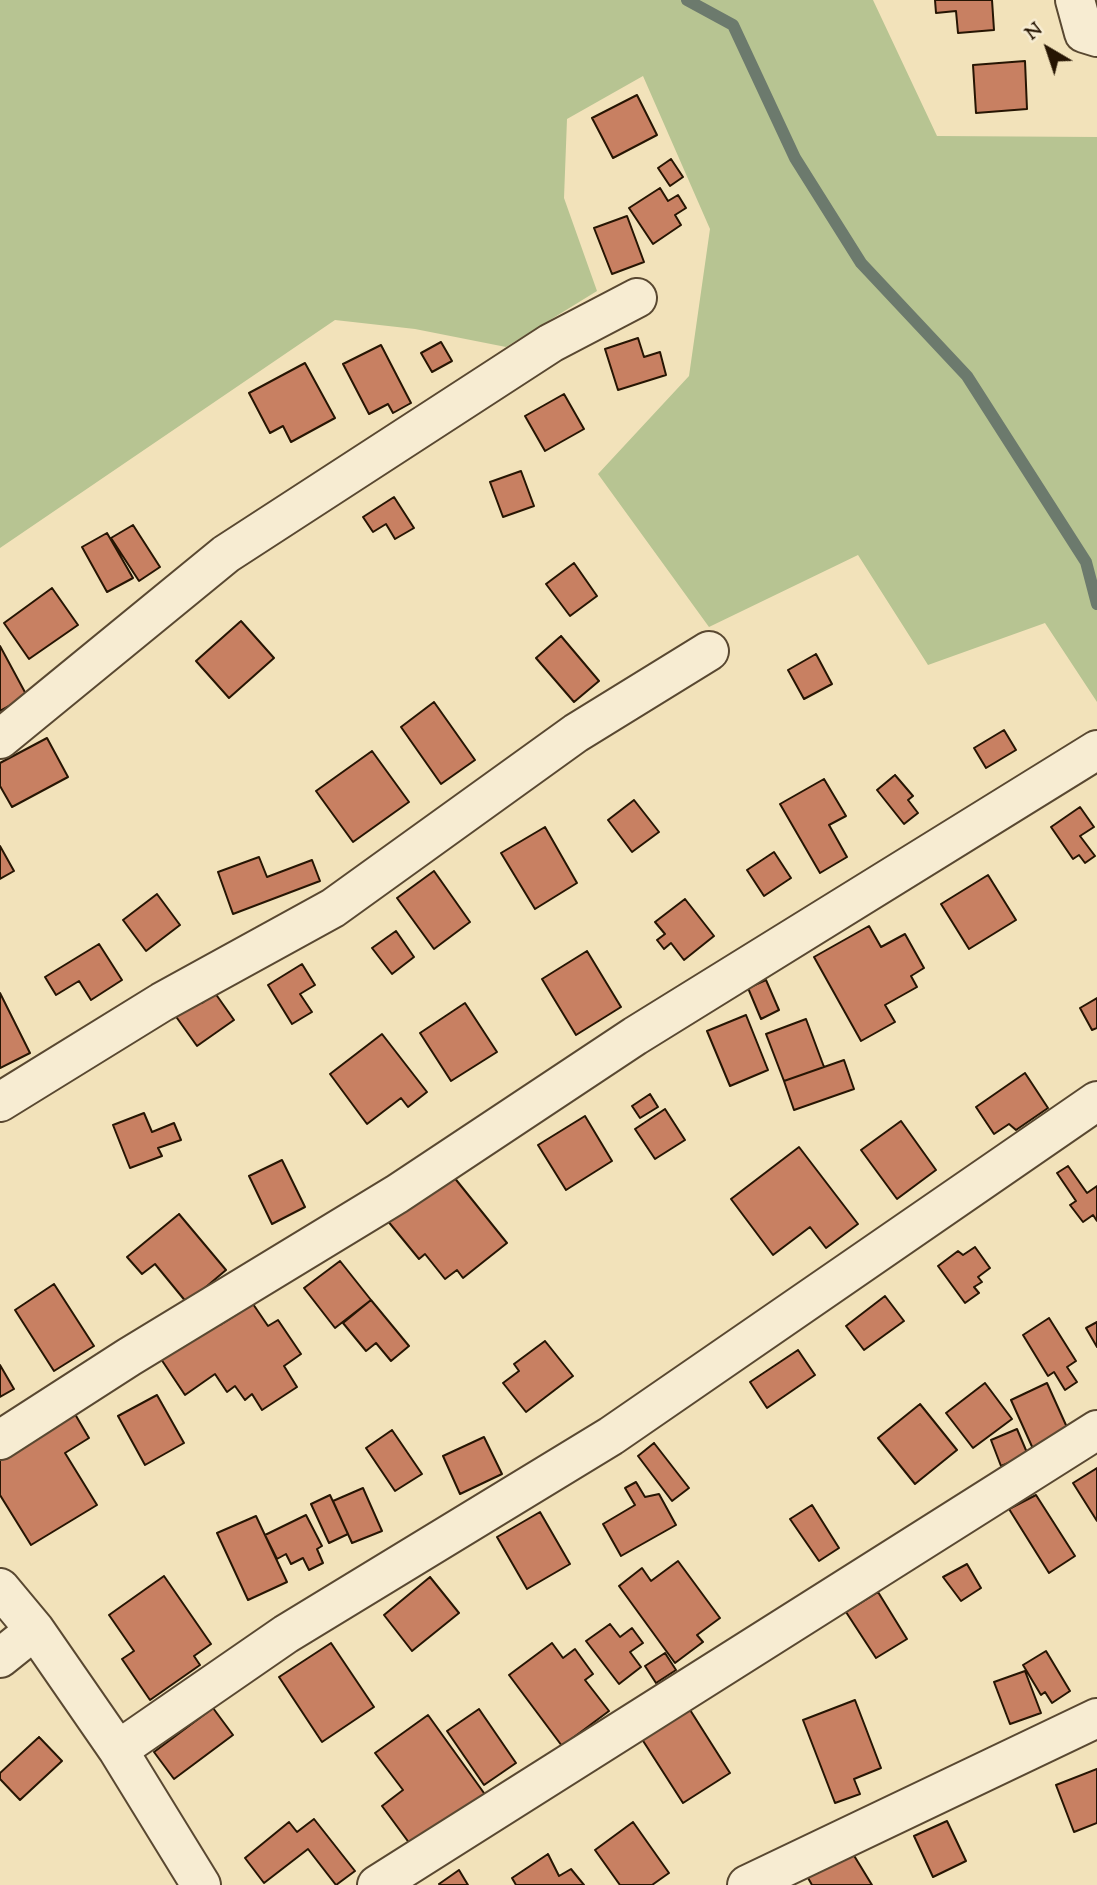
<!DOCTYPE html>
<style>
body{margin:0}
#map{position:relative;width:1097px;height:1885px;overflow:hidden;background:#f2e2ba;font-family:"Sorts Mill Goudy",serif}
canvas{display:block}
.north{position:absolute;left:1013px;top:14px;width:70px;height:70px;-webkit-text-stroke:5px #f7ecd2;paint-order:stroke;rotate:321deg;font-size:19px;font-weight:700;line-height:28px;text-align:center;color:#261503}
.north::after{content:'';display:block;margin:auto;width:24px;height:32px;background:#261503;clip-path:polygon(50% 0,100% 100%,50% 72%,0 100%)}
</style>
<div id="map">
<canvas width="1097" height="1885"></canvas>
<div class="north">N</div>
</div>
<script>
const ctx = document.querySelector('canvas').getContext('2d');
ctx.lineJoin = 'round';
function paint(path, color) { ctx.fillStyle = color; ctx.fill(path, 'evenodd'); }
const poly = rows => new Path2D(rows.map(r => 'M' + r).join(''));
function strokePath(path, color, width, dash) { ctx.strokeStyle = color; ctx.lineWidth = width; ctx.lineCap = dash ? 'butt' : 'round'; ctx.setLineDash(dash || []); ctx.stroke(path); }
const green = poly([
 [0,0,873,0,937,136,1097,137,1097,702,1045,623,928,665,858,555,709,627,598,474,689,376,710,229,643,76,567,119,564,198,597,291,506,347,415,329,335,320,0,548]
]);
const stream = poly([
 [687,0,733,25,795,158,861,263,967,376,1086,562,1097,604]
]);
const building = poly([
 [935,0,992,0,994,30,958,33,956,11,936,13,935,0],
 [1025,61,1027,109,976,113,973,65,1025,61],
 [637,95,657,135,613,158,592,118,637,95],
 [671,159,683,177,670,186,658,168,671,159],
 [660,188,668,201,678,195,686,208,675,215,681,225,653,244,629,208,660,188],
 [627,216,644,262,612,274,594,228,627,216],
 [638,338,644,357,660,352,666,375,618,390,605,349,638,338],
 [441,342,452,361,432,372,421,353,441,342],
 [381,345,411,403,393,413,388,404,369,414,343,364,381,345],
 [305,363,335,418,291,442,283,426,270,433,249,393,305,363],
 [564,394,584,429,545,451,525,416,564,394],
 [521,471,534,506,503,517,490,482,521,471],
 [394,497,414,528,395,539,386,524,373,532,363,517,394,497],
 [133,525,160,567,139,581,111,538,133,525],
 [107,533,133,578,107,592,82,547,107,533],
 [574,563,597,596,570,616,546,584,574,563],
 [52,588,78,625,29,659,4,623,52,588],
 [241,621,274,658,229,698,196,661,241,621],
 [561,636,599,681,574,702,536,658,561,636],
 [0,646,27,696,0,711,0,646],
 [816,654,832,684,804,699,788,670,816,654],
 [434,702,475,760,441,784,401,727,434,702],
 [1004,730,1016,750,986,768,974,748,1004,730],
 [47,738,68,777,12,807,0,786,0,763,47,738],
 [372,751,409,802,353,842,316,791,372,751],
 [895,775,913,796,908,800,918,813,904,824,877,790,895,775],
 [824,779,846,816,829,825,847,857,820,873,780,804,824,779],
 [634,800,659,832,632,852,608,820,634,800],
 [1080,807,1094,827,1080,836,1095,856,1085,863,1079,855,1073,859,1051,827,1080,807],
 [545,827,577,883,535,909,501,853,545,827],
 [0,846,14,871,0,879,0,846],
 [774,852,791,878,764,896,747,870,774,852],
 [259,857,267,877,312,860,320,881,233,914,218,872,259,857],
 [434,871,470,922,434,949,397,898,434,871],
 [988,875,1016,920,969,949,941,904,988,875],
 [157,894,180,925,146,951,123,920,157,894],
 [685,899,714,936,684,960,671,943,664,949,657,940,665,934,655,922,685,899],
 [869,926,881,947,905,934,924,968,911,976,917,987,885,1005,895,1022,861,1041,814,957,869,926],
 [396,931,414,957,392,974,372,948,396,931],
 [99,944,122,980,91,1000,79,981,56,995,45,977,99,944],
 [587,951,621,1007,576,1035,542,979,587,951],
 [302,964,315,985,300,994,312,1012,292,1024,268,985,302,964],
 [766,980,779,1010,761,1019,748,988,766,980],
 [0,993,30,1053,0,1068,0,993],
 [215,993,234,1020,197,1046,172,1011,195,994,202,1003,215,993],
 [1097,998,1097,1028,1092,1030,1080,1008,1097,998],
 [465,1003,497,1052,451,1081,420,1033,465,1003],
 [746,1015,768,1070,730,1086,707,1031,746,1015],
 [806,1019,824,1067,784,1081,766,1034,806,1019],
 [382,1034,427,1092,408,1107,401,1098,367,1124,330,1074,382,1034],
 [844,1060,854,1089,794,1110,784,1081,844,1060],
 [1025,1073,1048,1108,1016,1130,1009,1124,994,1134,976,1107,1025,1073],
 [650,1094,658,1107,640,1118,632,1106,650,1094],
 [665,1109,685,1140,655,1159,635,1129,665,1109],
 [144,1113,152,1132,174,1123,181,1140,158,1148,162,1156,130,1168,113,1125,144,1113],
 [585,1116,612,1161,566,1190,538,1145,585,1116],
 [901,1121,936,1170,897,1199,861,1150,901,1121],
 [799,1147,858,1224,826,1248,810,1227,773,1255,731,1199,799,1147],
 [282,1160,305,1207,272,1224,249,1176,282,1160],
 [1068,1166,1087,1193,1097,1186,1097,1221,1093,1215,1083,1222,1070,1205,1076,1201,1057,1173,1068,1166],
 [449,1171,507,1243,463,1278,457,1270,445,1279,425,1254,419,1259,387,1220,449,1171],
 [179,1214,226,1270,187,1303,155,1264,142,1274,127,1257,179,1214],
 [975,1247,990,1268,978,1277,982,1282,974,1287,979,1293,965,1303,938,1266,958,1251,963,1255,975,1247],
 [340,1261,371,1300,335,1328,304,1288,340,1261],
 [54,1284,94,1346,54,1371,15,1310,54,1284],
 [885,1296,904,1321,864,1350,846,1326,885,1296],
 [371,1300,409,1346,391,1361,376,1343,366,1351,343,1323,371,1300],
 [253,1304,268,1326,278,1320,301,1354,284,1366,297,1387,262,1410,252,1394,245,1400,235,1386,227,1392,215,1374,185,1395,159,1356,216,1319,220,1325,253,1304],
 [1049,1318,1076,1361,1067,1367,1077,1382,1065,1390,1054,1372,1048,1376,1023,1335,1049,1318],
 [1097,1322,1097,1347,1086,1328,1097,1322],
 [545,1341,573,1376,526,1412,503,1383,519,1371,514,1364,545,1341],
 [798,1350,815,1375,767,1408,750,1382,798,1350],
 [0,1365,14,1389,0,1397,0,1365],
 [985,1383,1012,1419,973,1448,946,1413,985,1383],
 [1047,1383,1070,1434,1034,1451,1011,1400,1047,1383],
 [157,1395,184,1443,145,1465,118,1416,157,1395],
 [920,1404,957,1450,915,1484,878,1438,920,1404],
 [72,1409,89,1438,65,1453,97,1505,31,1545,0,1495,0,1452,72,1409],
 [1017,1429,1028,1455,1001,1466,991,1440,1017,1429],
 [392,1430,422,1474,395,1491,366,1448,392,1430],
 [484,1437,502,1474,460,1494,443,1456,484,1437],
 [654,1443,689,1488,672,1501,638,1456,654,1443],
 [1097,1468,1097,1521,1073,1483,1097,1468],
 [636,1482,645,1497,659,1494,676,1525,621,1556,603,1524,635,1505,625,1488,636,1482],
 [363,1488,382,1531,352,1543,333,1501,363,1488],
 [330,1495,348,1534,329,1543,311,1504,330,1495],
 [1036,1495,1075,1556,1049,1573,1009,1509,1036,1495],
 [812,1505,839,1548,819,1561,790,1519,812,1505],
 [540,1512,570,1564,527,1589,497,1537,540,1512],
 [306,1515,322,1546,317,1549,323,1563,309,1570,303,1558,291,1564,286,1554,277,1559,265,1535,306,1515],
 [256,1516,287,1582,248,1600,217,1533,256,1516],
 [678,1561,720,1618,697,1635,703,1642,675,1663,619,1586,642,1568,651,1581,678,1561],
 [967,1564,981,1588,961,1601,943,1577,967,1564],
 [164,1576,211,1644,194,1656,200,1665,150,1700,122,1659,134,1651,109,1615,164,1576],
 [430,1577,459,1613,412,1651,384,1615,430,1577],
 [878,1592,907,1639,876,1658,846,1612,878,1592],
 [610,1624,620,1637,632,1628,643,1643,630,1652,641,1667,619,1684,586,1641,610,1624],
 [331,1643,374,1707,322,1742,279,1677,331,1643],
 [552,1643,563,1658,575,1649,593,1674,585,1680,609,1711,562,1746,509,1675,552,1643],
 [1046,1651,1070,1691,1052,1703,1045,1692,1041,1695,1023,1665,1046,1651],
 [665,1653,676,1670,656,1683,645,1666,665,1653],
 [1025,1671,1041,1713,1010,1724,994,1682,1025,1671],
 [855,1700,881,1768,854,1779,860,1794,835,1803,803,1720,855,1700],
 [685,1702,730,1773,683,1803,638,1733,685,1702],
 [213,1708,233,1735,174,1779,154,1752,213,1708],
 [479,1709,516,1763,484,1785,447,1731,479,1709],
 [428,1715,489,1800,410,1844,382,1806,403,1790,375,1753,428,1715],
 [39,1737,62,1761,20,1800,0,1779,0,1773,39,1737],
 [1097,1769,1097,1823,1074,1832,1056,1785,1097,1769],
 [314,1819,355,1871,336,1885,308,1849,264,1883,245,1858,289,1822,297,1832,314,1819],
 [947,1821,966,1861,933,1877,914,1836,947,1821],
 [633,1822,669,1873,652,1885,620,1885,595,1850,633,1822],
 [850,1849,872,1885,812,1885,807,1876,850,1849],
 [548,1854,559,1876,571,1869,584,1885,516,1885,512,1878,548,1854],
 [459,1870,468,1885,440,1885,439,1884,459,1870]
]);
const street = poly([
 [1075,0,1084,33,1097,37],
 [0,739,226,554,551,343,637,298],
 [0,1102,162,1002,333,908,576,733,709,651],
 [0,1440,129,1357,397,1194,635,1036,1097,750],
 [0,1588,35,1630,118,1750,201,1885],
 [0,1658,35,1630],
 [118,1750,286,1634,611,1436,1097,1101],
 [377,1885,1097,1430],
 [747,1885,1097,1718]
]);
paint(green, '#b7c492');
strokePath(stream, '#6c7a6d', 12);
paint(building, '#c88062');
strokePath(building, '#261503', 2);
strokePath(street, '#594831', 42);
strokePath(street, '#f7ecd2', 38);
</script>
